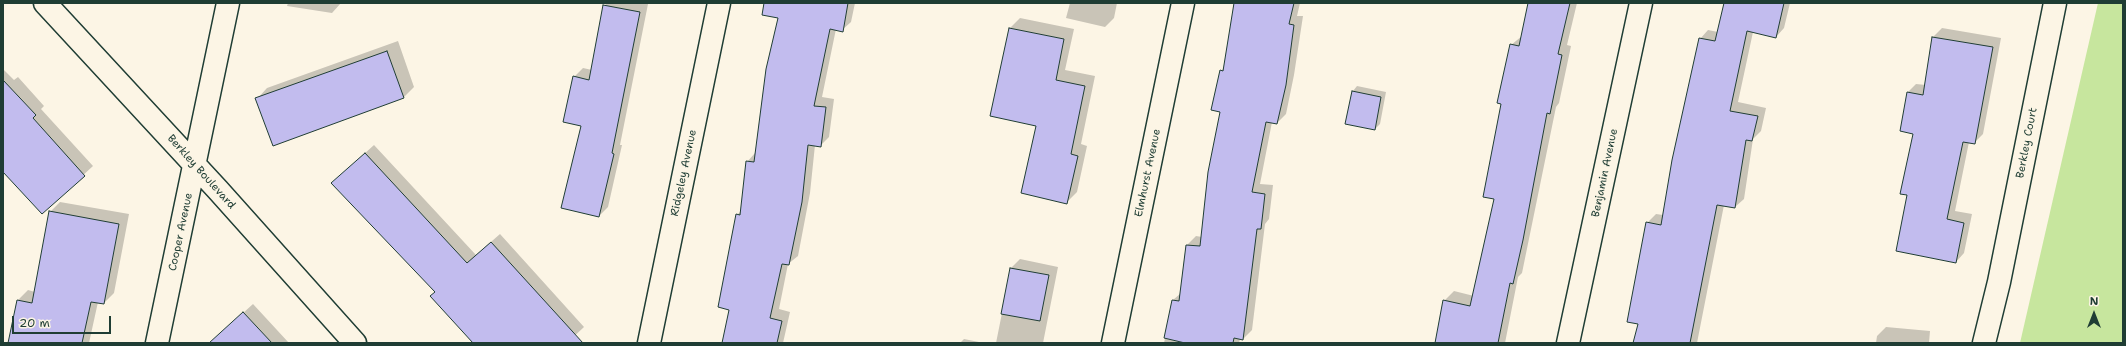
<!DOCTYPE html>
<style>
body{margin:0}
#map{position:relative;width:2126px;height:346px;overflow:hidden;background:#fcf5e5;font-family:"Shantell Sans",sans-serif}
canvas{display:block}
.frame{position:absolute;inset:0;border:4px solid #1f3d34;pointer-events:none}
.north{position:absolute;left:2074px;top:294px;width:40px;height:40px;-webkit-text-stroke:3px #fcf5e5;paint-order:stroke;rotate:0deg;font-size:11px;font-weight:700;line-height:16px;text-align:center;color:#1f3d34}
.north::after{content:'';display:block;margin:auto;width:14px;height:18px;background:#1f3d34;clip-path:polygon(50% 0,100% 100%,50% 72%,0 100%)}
.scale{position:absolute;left:12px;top:316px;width:99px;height:18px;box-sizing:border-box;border:2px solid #1f3d34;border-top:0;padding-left:5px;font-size:12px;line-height:14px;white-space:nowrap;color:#1f3d34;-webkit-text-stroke:3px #fcf5e5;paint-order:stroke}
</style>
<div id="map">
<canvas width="2126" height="346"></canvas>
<div class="frame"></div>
<div class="north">N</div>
<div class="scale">20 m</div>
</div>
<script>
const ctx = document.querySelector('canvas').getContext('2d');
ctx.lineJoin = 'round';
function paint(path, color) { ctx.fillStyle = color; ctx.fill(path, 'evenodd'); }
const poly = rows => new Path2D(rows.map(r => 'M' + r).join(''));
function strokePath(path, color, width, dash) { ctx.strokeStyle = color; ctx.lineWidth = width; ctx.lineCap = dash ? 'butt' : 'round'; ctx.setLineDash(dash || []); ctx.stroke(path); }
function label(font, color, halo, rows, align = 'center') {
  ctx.font = font + ' "Shantell Sans",sans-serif'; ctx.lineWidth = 3; ctx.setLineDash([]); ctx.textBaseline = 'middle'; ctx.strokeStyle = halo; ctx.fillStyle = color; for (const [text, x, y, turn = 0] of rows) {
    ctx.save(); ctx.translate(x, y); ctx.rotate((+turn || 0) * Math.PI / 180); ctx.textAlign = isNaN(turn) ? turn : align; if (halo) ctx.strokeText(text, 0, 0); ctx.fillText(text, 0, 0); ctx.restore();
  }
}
const green = poly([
 [2098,3,2123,3,2123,343,2020,343]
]);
const shadow = poly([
 [288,3,341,3,332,13,287,6],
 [607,3,648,4,620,145,622,145,608,207,599,216,574,77,583,68,592,70,604,6],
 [781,3,855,3,851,22,842,30,836,29,822,97,834,99,829,137,820,146,815,145,810,193,798,256,788,264,779,309,790,312,783,343,723,343,730,309,737,215,742,210,747,162,755,153],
 [1070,3,1117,3,1114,18,1105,27,1066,18],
 [1235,3,1300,3,1297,16,1303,16,1294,75,1286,114,1277,123,1272,122,1260,184,1273,185,1269,219,1265,224,1252,330,1243,339,1240,339,1239,343,1164,343,1173,300,1181,293,1187,245,1196,236,1202,237,1221,111,1221,71,1225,67],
 [1530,3,1577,3,1567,45,1571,46,1559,103,1556,107,1522,273,1518,277,1505,343,1436,343,1444,301,1454,291,1474,296,1496,198,1502,103,1511,45,1522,36],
 [1725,3,1790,3,1784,28,1776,37,1753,32,1738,102,1766,108,1761,131,1753,139,1744,199,1735,207,1724,205,1697,343,1634,343,1639,324,1647,223,1656,214,1663,215,1700,39,1708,30,1718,32],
 [1020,18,1074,29,1065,70,1095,76,1081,144,1087,146,1077,192,1067,202,1037,125,1010,28],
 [1942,28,2001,38,1983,134,1974,143,1969,142,1955,211,1972,214,1964,253,1956,262,1909,194,1914,133,1908,92,1916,84,1926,85,1933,37],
 [398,41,414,87,404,97,257,99,267,88],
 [3,69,14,80,18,77,44,106,41,109,93,166,42,213,3,163],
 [1357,86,1386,92,1380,124,1375,129,1353,91],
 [374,145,476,255,500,234,584,327,567,343,479,343,342,174],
 [60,202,129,214,114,293,104,303,98,302,89,343,15,343,18,300,28,290,35,292,50,212],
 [1020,259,1058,267,1043,343,996,343,1011,268],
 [253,304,289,343,210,343],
 [1886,327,1930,331,1929,343,1876,343,1877,336],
 [964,339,984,343,960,343]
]);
const building = poly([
 [764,3,848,3,843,32,830,29,814,106,826,107,821,147,808,145,802,202,789,265,782,264,770,318,782,321,777,343,722,343,729,310,718,307,736,214,740,215,746,161,754,162,766,69,778,18,762,15,764,3],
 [1234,3,1294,3,1289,24,1294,25,1286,85,1277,124,1266,122,1252,192,1265,194,1261,229,1257,229,1243,340,1234,338,1233,343,1185,343,1164,338,1172,300,1179,301,1186,245,1200,246,1208,172,1220,112,1211,110,1220,70,1223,71,1234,3],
 [1528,3,1570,3,1558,54,1562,55,1550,114,1547,113,1523,240,1513,284,1510,283,1498,343,1435,343,1443,300,1470,306,1494,199,1483,197,1501,104,1497,103,1510,44,1519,46,1528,3],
 [1724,3,1784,3,1776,38,1747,31,1730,111,1758,116,1752,141,1746,140,1735,208,1717,205,1690,343,1633,343,1638,324,1627,322,1646,222,1661,225,1672,160,1699,38,1715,41,1724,3],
 [603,5,640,12,612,153,614,154,599,217,561,208,581,126,563,122,573,76,589,80,603,5],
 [1009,28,1064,39,1056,80,1085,86,1071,154,1078,156,1067,204,1021,193,1036,126,990,116,1009,28],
 [1932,37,1993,47,1975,144,1963,142,1947,219,1964,223,1956,263,1896,251,1907,195,1900,194,1913,134,1900,131,1907,92,1923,95,1932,37],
 [387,51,404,98,273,146,255,98,387,51],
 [3,80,36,115,33,118,85,176,42,214,3,172,3,80],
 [1352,91,1381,97,1375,130,1345,124,1352,91],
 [365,153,467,263,491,242,583,343,473,343,430,296,435,292,331,183,365,153],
 [49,211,119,224,104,304,91,302,82,343,8,343,17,300,32,303,49,211],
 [1010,268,1049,275,1040,321,1001,314,1010,268],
 [243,312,272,343,209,343,243,312]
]);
const minor = poly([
 [45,3,218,190,355,343],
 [157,343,228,3],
 [649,343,719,3],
 [1113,343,1183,3],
 [1568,343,1641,3],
 [1984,343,1999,282,2055,3]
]);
const streetNames = [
 ["Berkley Court",2027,143,-79],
 ["Berkley Boulevard",201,172,48],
 ["Ridgeley Avenue",684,173,-78],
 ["Elmhurst Avenue",1148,173,-78],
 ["Benjamin Avenue",1605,173,-78],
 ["Cooper Avenue",181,232,-78]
];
paint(green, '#c7e69e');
paint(shadow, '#0003');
paint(building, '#c2bcee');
strokePath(building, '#1f3d34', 1);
strokePath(minor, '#1f3d34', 25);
strokePath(minor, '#fcf5e5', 22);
label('11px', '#1f3d34', '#fcf5e5', streetNames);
</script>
